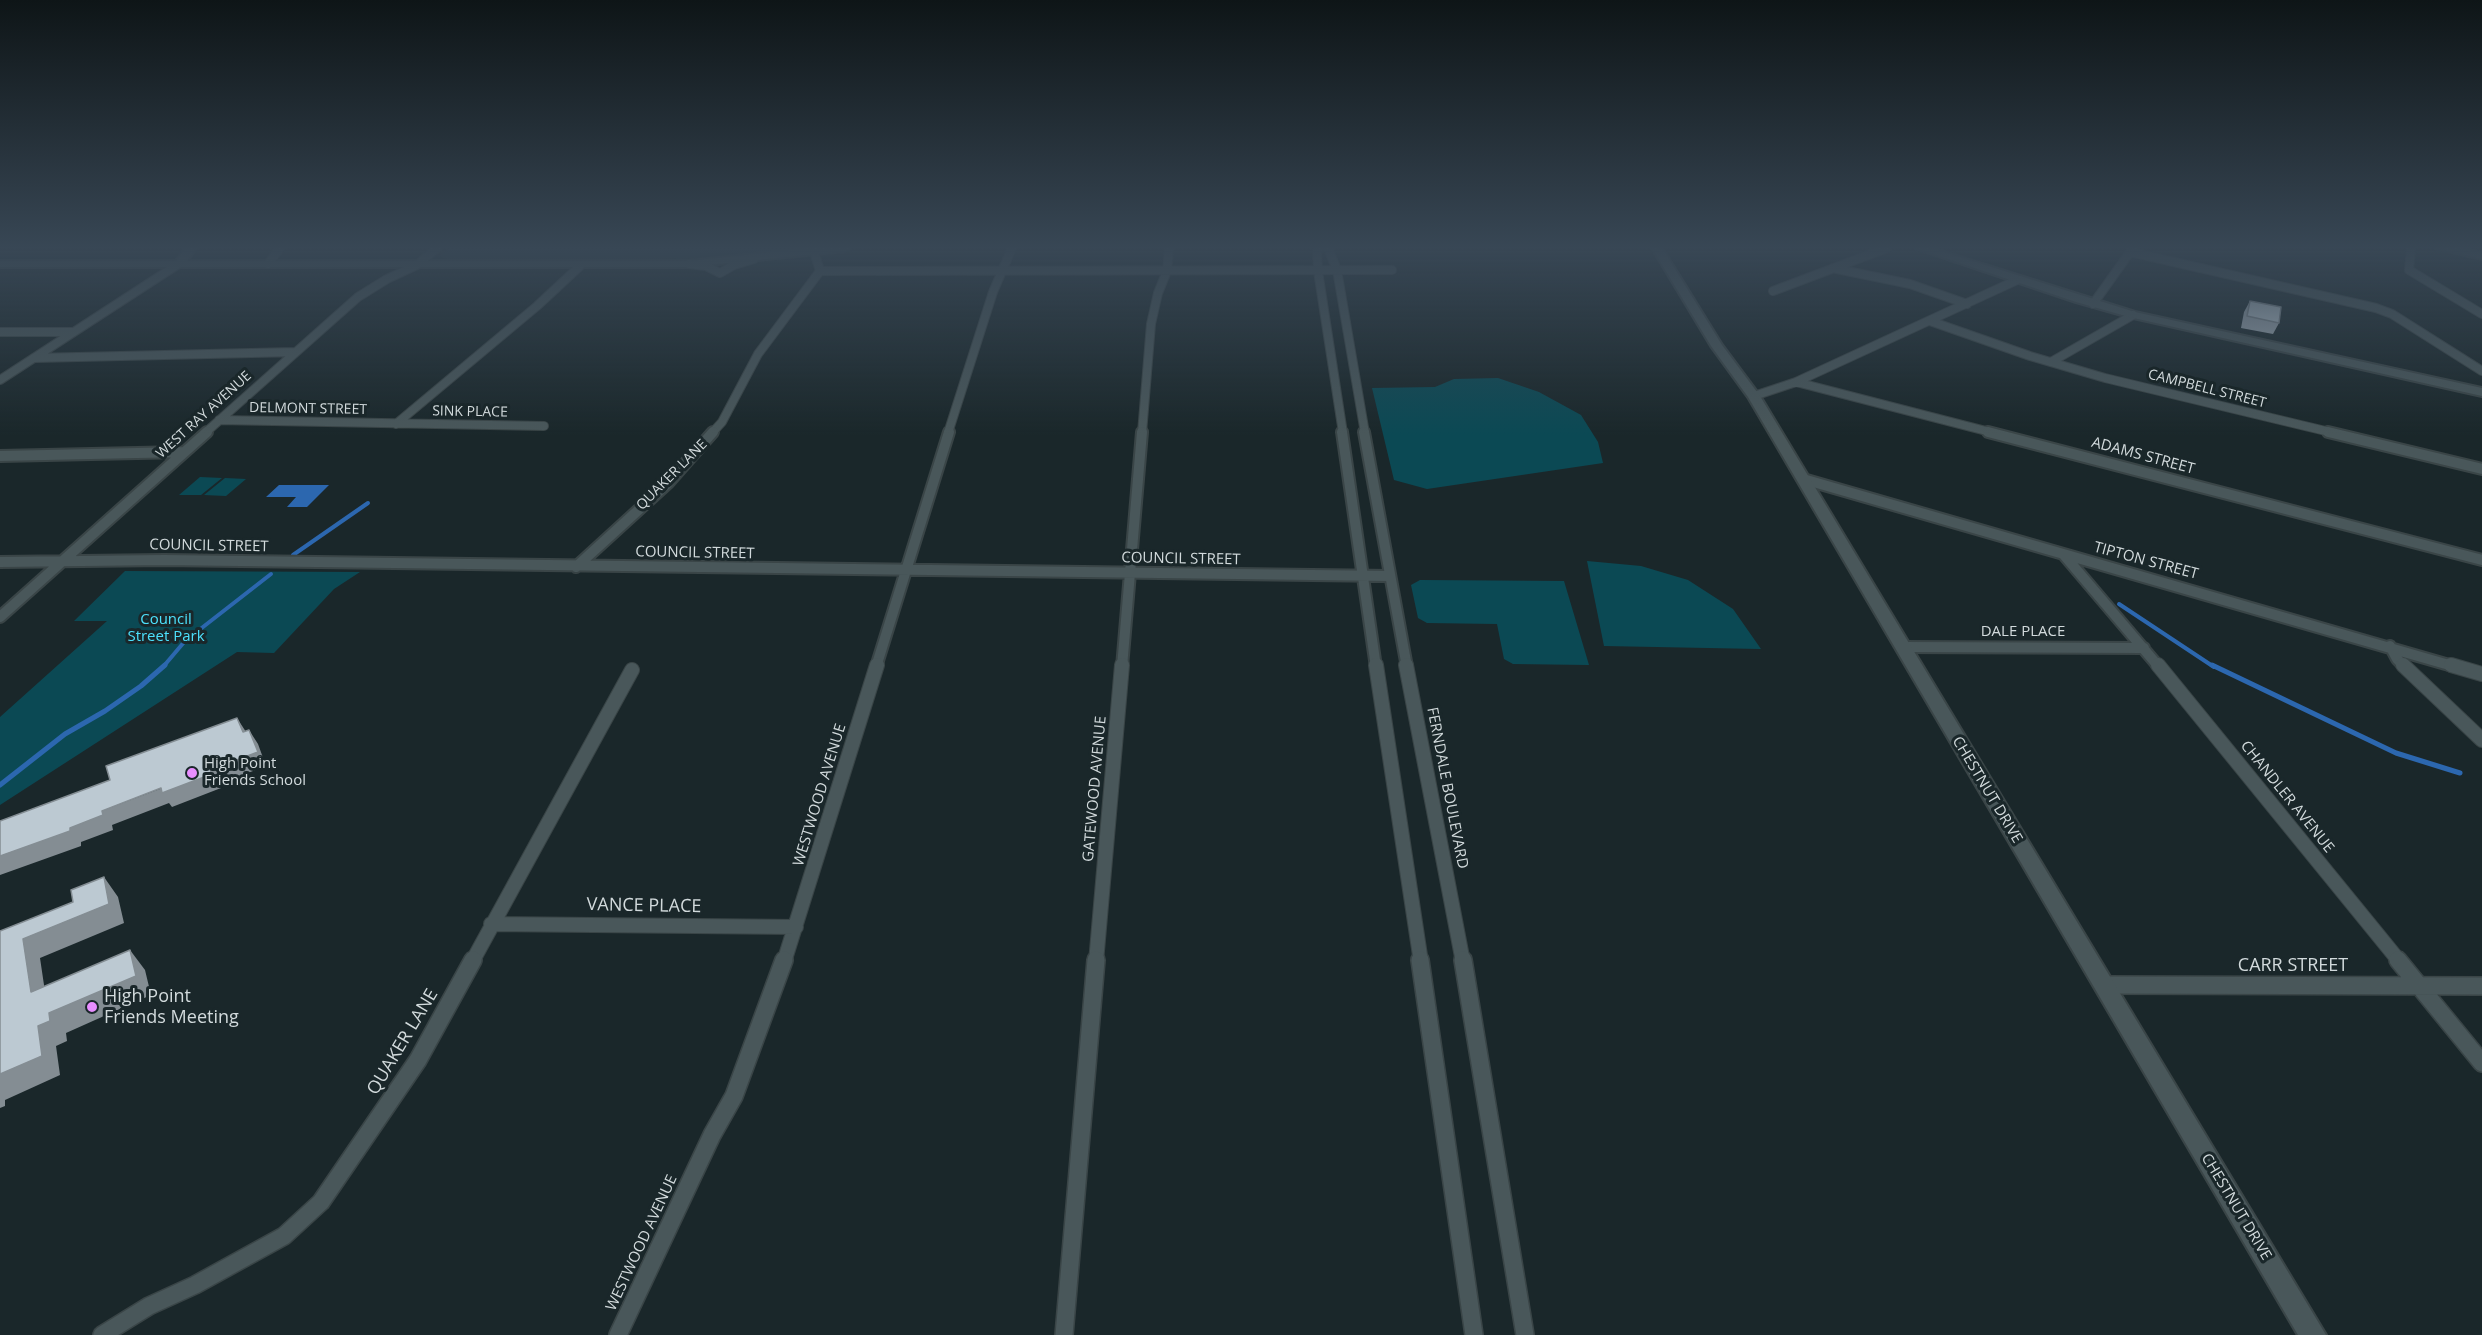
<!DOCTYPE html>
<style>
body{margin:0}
canvas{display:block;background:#1a272a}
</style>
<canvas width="2482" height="1335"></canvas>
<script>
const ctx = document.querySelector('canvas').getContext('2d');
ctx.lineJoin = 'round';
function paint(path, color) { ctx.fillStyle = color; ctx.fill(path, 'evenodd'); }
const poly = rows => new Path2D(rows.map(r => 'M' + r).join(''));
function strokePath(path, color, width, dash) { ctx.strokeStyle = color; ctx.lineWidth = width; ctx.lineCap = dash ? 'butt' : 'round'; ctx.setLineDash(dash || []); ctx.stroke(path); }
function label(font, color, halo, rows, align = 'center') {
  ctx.font = font + ' "Open Sans",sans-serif'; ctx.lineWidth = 6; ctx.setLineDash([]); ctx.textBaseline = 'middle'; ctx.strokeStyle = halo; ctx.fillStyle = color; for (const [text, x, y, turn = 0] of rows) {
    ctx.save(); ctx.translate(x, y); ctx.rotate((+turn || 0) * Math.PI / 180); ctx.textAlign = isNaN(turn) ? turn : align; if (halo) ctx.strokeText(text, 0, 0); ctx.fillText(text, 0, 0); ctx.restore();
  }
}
const built = poly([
 [450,248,793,248,723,258,598,260,447,259,440,256]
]);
const green = poly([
 [1498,378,1539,392,1581,415,1598,442,1603,463,1427,489,1394,480,1372,388,1435,387,1454,379],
 [200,477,222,478,201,495,179,495],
 [225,478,246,479,226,496,204,495],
 [1587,561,1641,566,1688,580,1733,609,1761,649,1604,646],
 [125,571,360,572,334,589,274,653,237,652,0,805,0,717,107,621,74,621],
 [1420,580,1564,581,1589,665,1513,664,1504,659,1497,624,1427,623,1418,618,1411,585]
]);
const water = poly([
 [279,485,329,485,307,507,287,507,296,497,266,497]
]);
const streamFar1 = poly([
 [293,555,368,503],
 [2119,604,2214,667],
 [163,667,185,641,271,574]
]);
const stream = poly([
 [2212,665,2396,753,2460,773],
 [0,785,65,734,105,711,141,686,165,665]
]);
const streetFar3 = poly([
 [1319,248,1317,252,1318,271,1343,433],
 [1328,248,1337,270,1365,433],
 [2411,248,2409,270,2482,314],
 [2130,252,2376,308,2392,314,2482,371],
 [268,264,280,248],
 [689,264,706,266,720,273,734,265,754,259],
 [1837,269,1910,284,1967,304],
 [820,271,1392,270],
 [1773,291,1887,248],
 [2093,304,2133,248],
 [1930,321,2030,356,2105,378,2334,433],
 [0,332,72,332],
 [34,358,295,352],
 [2051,362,2133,315],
 [0,380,180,263],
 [1796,382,1994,433],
 [1754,396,1796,382,2017,280],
 [219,420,544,426],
 [396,424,537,306,580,266],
 [205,433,358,297,387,279,417,265,437,248],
 [712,433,722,422,758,354,820,271,813,248],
 [948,433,993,292,1012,248],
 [1142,433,1151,324,1158,293,1167,271,1169,248]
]);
const streetFar2 = poly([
 [1342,432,1376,667],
 [1364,432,1407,667],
 [1988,432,2482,560],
 [2328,432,2482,469],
 [0,456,183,452],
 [1803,479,2456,667],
 [2064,555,2159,667],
 [0,562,164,560,1389,576],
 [576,567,668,483,713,432],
 [0,617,207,432],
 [2390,646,2397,659,2405,667],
 [1902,647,2144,648],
 [876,667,949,432],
 [1122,667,1142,432]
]);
const streetFar1 = poly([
 [1376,665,1421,962],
 [1406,665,1463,962],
 [2158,665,2400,962],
 [2403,665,2482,740],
 [2451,665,2482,674],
 [491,924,796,927],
 [472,962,632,670],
 [784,962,877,665],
 [1096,962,1122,665]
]);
const street = poly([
 [1420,960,1474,1335],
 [1463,960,1525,1335],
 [2398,960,2482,1063],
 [2103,985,2482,986],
 [102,1335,149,1306,195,1285,284,1236,321,1202,418,1060,473,960],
 [618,1335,712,1135,734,1096,784,960],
 [1064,1335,1096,960]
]);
const secondary = poly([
 [186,248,196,248,187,261,689,261,812,248,850,248,845,251,689,267,0,267,0,261,176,261,186,248],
 [1652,248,1662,248,1722,345,1760,396,2326,1335,2298,1335,1748,397,1711,346,1652,248],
 [1915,248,1931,248,2135,312,2482,388,2482,396,2129,317,2076,302,1915,248],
 [2436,248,2458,248,2482,253,2482,259,2436,248]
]);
const wall = poly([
 [2250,301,2279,323,2273,334,2241,328,2244,312]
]);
const shadedWall = poly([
 [237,718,246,732,243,732],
 [249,730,258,744,266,766,219,784,221,788,172,807,169,803,112,825,113,830,81,842,81,846,0,875,0,856,70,828,102,811,210,770],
 [104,877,118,897,124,923,40,958,48,1012,31,992,23,939,109,904],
 [130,950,145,970,151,995,66,1033,67,1041,56,1046,60,1075,5,1100,5,1106,0,1108,0,1074,49,1013]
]);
const building = poly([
 [2250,301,2281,307,2279,323,2247,316,2250,301],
 [237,718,243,732,249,730,258,752,210,770,212,774,162,793,161,788,102,811,103,815,70,828,70,831,0,856,0,821,110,780,106,766,237,718],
 [104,877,109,904,23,939,31,992,130,950,136,976,49,1013,50,1021,38,1026,42,1056,0,1074,0,931,73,902,71,890,104,877]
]);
const markers = [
 [192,773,6,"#e88eff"],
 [92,1007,6,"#e88eff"]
];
const farStreetnames = [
 ["CAMPBELL STREET",2207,389,14],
 ["DELMONT STREET",308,409,1],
 ["SINK PLACE",470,412,1],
 ["WEST RAY AVENUE",204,415,-42],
 ["QUAKER LANE",672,475,-45]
];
const streetNames = [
 ["ADAMS STREET",2143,456,15],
 ["COUNCIL STREET",209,546,1],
 ["COUNCIL STREET",695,553,1],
 ["COUNCIL STREET",1181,559,1],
 ["TIPTON STREET",2146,561,15],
 ["DALE PLACE",2023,632],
 ["FERNDALE BOULEVARD",1447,788,79],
 ["GATEWOOD AVENUE",1095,789,-85],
 ["CHESTNUT DRIVE",1987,790,59],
 ["WESTWOOD AVENUE",820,795,-73],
 ["CHANDLER AVENUE",2287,797,51],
 ["CHESTNUT DRIVE",2236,1207,59],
 ["WESTWOOD AVENUE",642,1243,-65]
];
const parkNames = [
 ["Council",166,620],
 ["Street Park",166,637]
];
const poiNames = [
 ["High Point",204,764],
 ["Friends School",204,781]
];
const nearStreetnames = [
 ["VANCE PLACE",644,906,1],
 ["CARR STREET",2293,966],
 ["QUAKER LANE",403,1042,-59]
];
const nearPoinames = [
 ["High Point",104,997],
 ["Friends Meeting",104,1018]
];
paint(built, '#1d3136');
paint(green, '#0b4954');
paint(water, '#2c67af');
strokePath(streamFar1, '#2c67af', 4);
strokePath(stream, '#2c67af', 5);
strokePath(streetFar3, '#3a4547', 10);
strokePath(streetFar2, '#3a4547', 14);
strokePath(streetFar1, '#3a4547', 16);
strokePath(street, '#3a4547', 20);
strokePath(secondary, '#3a4547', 4);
strokePath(streetFar3, '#49575a', 8);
strokePath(streetFar2, '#49575a', 10);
strokePath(streetFar1, '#49575a', 14);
strokePath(street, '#49575a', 17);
paint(secondary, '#49575a');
paint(wall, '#a2adb5');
paint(shadedWall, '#848d93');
paint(building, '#bcc9d2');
strokePath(building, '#848d93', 1.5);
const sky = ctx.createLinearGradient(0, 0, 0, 435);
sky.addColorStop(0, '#0e1517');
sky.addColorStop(0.57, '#384755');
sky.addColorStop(1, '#38475500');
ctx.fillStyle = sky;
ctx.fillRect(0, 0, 2482, 435);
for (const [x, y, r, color] of markers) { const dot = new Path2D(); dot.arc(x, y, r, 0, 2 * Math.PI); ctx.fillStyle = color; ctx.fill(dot); strokePath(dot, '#1a272a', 2); }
label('14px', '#d2dadc', '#1a272a', farStreetnames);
label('15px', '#d2dadc', '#1a272a', streetNames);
label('15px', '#4ce1fc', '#1a272a', parkNames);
label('15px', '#d2dadc', '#1a272a', poiNames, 'left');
label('18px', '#d2dadc', '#1a272a', nearStreetnames);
label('18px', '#d2dadc', '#1a272a', nearPoinames, 'left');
</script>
